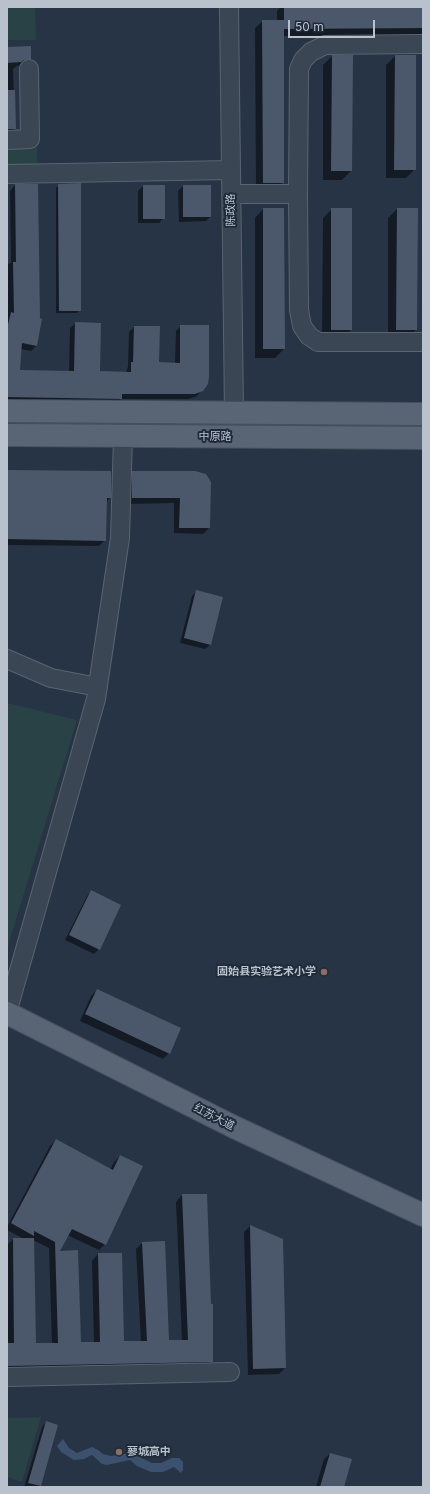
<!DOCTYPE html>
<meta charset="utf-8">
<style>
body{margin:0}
#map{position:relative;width:430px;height:1494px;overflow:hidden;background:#273445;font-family:Inter,sans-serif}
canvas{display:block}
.frame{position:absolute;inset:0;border:8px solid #b9c1cd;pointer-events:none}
.scale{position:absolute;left:288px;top:20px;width:87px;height:18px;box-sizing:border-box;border:2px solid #b9c1cd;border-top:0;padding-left:5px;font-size:12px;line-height:14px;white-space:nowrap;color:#b9c1cd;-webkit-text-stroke:3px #202b3a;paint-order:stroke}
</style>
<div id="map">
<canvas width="430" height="1494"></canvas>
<div class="frame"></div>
<div class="scale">50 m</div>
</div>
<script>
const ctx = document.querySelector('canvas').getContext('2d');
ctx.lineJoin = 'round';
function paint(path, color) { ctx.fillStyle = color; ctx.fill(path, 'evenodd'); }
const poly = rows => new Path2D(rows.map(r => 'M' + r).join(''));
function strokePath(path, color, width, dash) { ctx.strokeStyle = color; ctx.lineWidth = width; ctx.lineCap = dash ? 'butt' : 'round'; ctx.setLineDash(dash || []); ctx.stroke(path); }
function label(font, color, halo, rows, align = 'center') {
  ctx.font = font + ' Inter,"Noto Sans SC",sans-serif'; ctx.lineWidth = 4; ctx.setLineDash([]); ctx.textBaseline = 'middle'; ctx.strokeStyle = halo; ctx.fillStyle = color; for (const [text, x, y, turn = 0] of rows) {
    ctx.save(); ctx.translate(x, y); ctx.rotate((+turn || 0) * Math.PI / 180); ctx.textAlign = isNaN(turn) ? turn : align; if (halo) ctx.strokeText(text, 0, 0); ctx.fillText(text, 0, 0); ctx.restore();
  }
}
const green = poly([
 [7,7,35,7,36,40,7,40],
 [7,145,37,145,37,170,7,170],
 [7,703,77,720,7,949],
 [41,1417,22,1482,7,1477,7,1418]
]);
const water = poly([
 [63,1439,69,1448,77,1453,92,1447,98,1450,103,1454,111,1456,131,1453,152,1463,161,1463,172,1458,179,1458,183,1462,183,1470,181,1473,174,1467,163,1472,151,1472,137,1466,130,1460,107,1465,102,1464,92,1455,84,1459,74,1460,61,1452,57,1446]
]);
const shadow = poly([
 [281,7,423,7,423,35,283,36,283,182,276,190,256,190,255,28,263,21,277,21,277,11],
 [7,48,30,59,24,65,17,66,13,69,15,129,7,135],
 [332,56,351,171,342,180,323,180,323,65],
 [395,56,415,169,406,178,386,178,386,65],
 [15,185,39,319,41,320,36,346,31,351,20,349,19,371,69,372,70,328,76,323,99,372,126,373,128,366,129,332,134,327,158,363,175,363,176,331,181,326,202,390,197,396,189,399,121,399,115,404,7,402,7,264,11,263,10,191],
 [59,185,80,310,77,313,56,313,56,188],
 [143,186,164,186,164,218,159,223,138,223,138,191],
 [183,186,210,217,206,221,179,222,178,191],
 [263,209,284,349,275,358,255,358,255,218],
 [332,209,351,330,342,339,322,339,323,218],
 [397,209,416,330,408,339,388,339,388,218],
 [7,471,110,498,106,502,105,540,99,546,7,545],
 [133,472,195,472,209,528,203,534,174,533,174,503,126,504,127,478],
 [197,591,210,645,205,649,180,643,192,596],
 [91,891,99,949,94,954,65,940,87,896],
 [97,990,169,1053,163,1059,80,1021,91,996],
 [57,1140,110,1170,114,1162,120,1156,105,1244,99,1250,67,1235,58,1252,80,1343,94,1343,92,1261,98,1254,123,1342,141,1342,136,1249,142,1243,168,1341,182,1341,176,1202,182,1195,213,1361,206,1367,7,1372,7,1344,8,1344,7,1245,13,1239,24,1239,7,1230,7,1227,50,1146],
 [33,1240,49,1248,52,1344,35,1344],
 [250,1226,285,1368,279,1374,248,1375,244,1232],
 [46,1422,57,1425,40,1486,24,1487,42,1427],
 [330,1454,342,1487,316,1487,324,1459]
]);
const building = poly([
 [284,7,423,7,423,28,284,29,284,183,263,183,262,20,284,20],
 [31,46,31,59,24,60,21,62,7,63,7,47],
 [332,55,353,55,352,171,331,171],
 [395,55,416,55,416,170,394,170],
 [7,90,15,90,16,129,7,129],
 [81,183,81,311,59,311,58,184],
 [15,184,38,184,40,318,42,319,37,346,22,343,20,370,74,371,75,322,101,323,100,371,131,372,131,362,133,362,134,326,160,326,159,362,180,363,180,325,209,325,209,376,208,384,203,391,195,394,122,394,122,399,7,397,7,329,11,312,14,313,13,262,16,262],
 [143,185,165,185,165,219,143,219],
 [183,185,211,185,211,217,183,217],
 [263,208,284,208,285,349,263,349],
 [331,208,352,208,352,330,331,330],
 [397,208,418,208,417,330,396,330],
 [7,470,111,471,111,498,107,498,106,541,7,539],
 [132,471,195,471,206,474,211,482,210,528,179,528,180,498,132,498],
 [196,590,223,597,211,645,184,638],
 [91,890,121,905,100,950,69,935],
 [97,989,181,1028,170,1054,85,1014],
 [56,1139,113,1170,120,1155,143,1166,106,1245,72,1229,60,1251,78,1250,81,1342,100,1342,98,1253,122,1253,124,1341,147,1341,142,1242,165,1241,169,1340,188,1340,182,1194,207,1194,211,1304,213,1304,213,1362,7,1366,7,1343,14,1343,13,1238,34,1238,36,1343,58,1343,55,1242,34,1231,34,1236,11,1223],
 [250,1225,283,1239,286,1368,253,1369],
 [46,1421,58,1425,41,1486,28,1483],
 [330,1453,352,1459,344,1487,320,1487]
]);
const minor = poly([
 [229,7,234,413],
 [423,44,325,45,311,52,303,60,299,69,298,194,299,310,302,326,309,336,318,342,423,342],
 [7,140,30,139,29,69],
 [7,174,231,170],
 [231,194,298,194],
 [7,659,51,678,98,687],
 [7,1013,96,699,120,538,123,437],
 [7,1377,230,1372]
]);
const major = poly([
 [7,411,423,414],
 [7,435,423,438],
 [7,1013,234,1127,423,1215]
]);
const markers = [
 [324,972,4,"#8d6e63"],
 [119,1452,4,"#8d6e63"]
];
const streetNames = [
 ["陈政路",231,210,-91],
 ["中原路",215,437],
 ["红苏大道",214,1117,27]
];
const poiNames = [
 ["固始县实验艺术小学",316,972],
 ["蓼城高中",127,1452,"left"]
];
paint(green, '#294245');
paint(water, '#3c516e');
paint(shadow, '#0007');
paint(building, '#4b586b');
strokePath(minor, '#5a6471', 20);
strokePath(major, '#454f5d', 24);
strokePath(minor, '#3b4654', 18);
strokePath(major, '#596574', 22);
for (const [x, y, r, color] of markers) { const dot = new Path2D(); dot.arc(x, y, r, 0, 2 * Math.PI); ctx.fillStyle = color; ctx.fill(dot); strokePath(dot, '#202b3a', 1.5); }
label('11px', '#b9c1cd', '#202b3a', streetNames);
label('bold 11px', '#b9c1cd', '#202b3a', poiNames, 'right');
</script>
